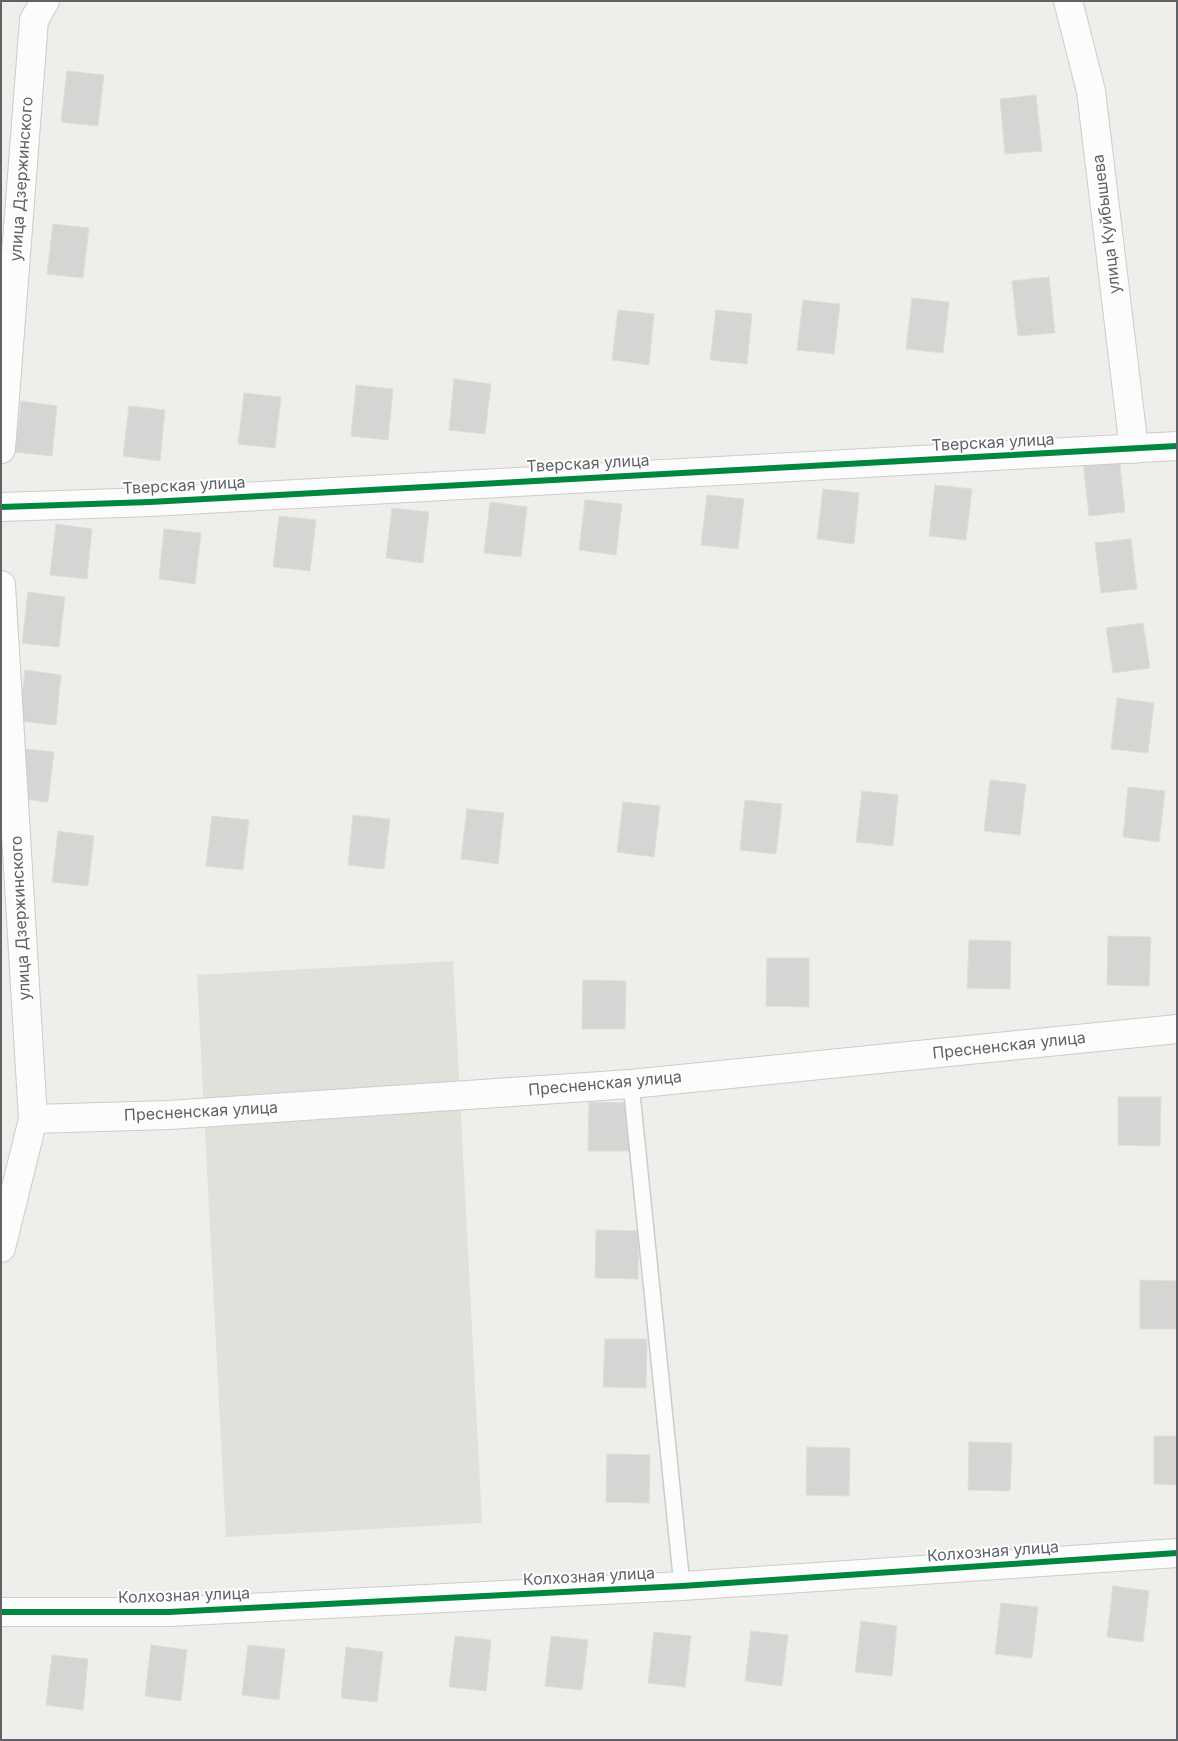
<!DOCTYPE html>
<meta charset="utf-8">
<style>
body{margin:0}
#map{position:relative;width:1178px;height:1741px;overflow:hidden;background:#efeeea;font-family:Inter,sans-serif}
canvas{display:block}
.frame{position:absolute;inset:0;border:2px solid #5f6368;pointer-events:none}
</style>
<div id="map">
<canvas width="1178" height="1741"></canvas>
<div class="frame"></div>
</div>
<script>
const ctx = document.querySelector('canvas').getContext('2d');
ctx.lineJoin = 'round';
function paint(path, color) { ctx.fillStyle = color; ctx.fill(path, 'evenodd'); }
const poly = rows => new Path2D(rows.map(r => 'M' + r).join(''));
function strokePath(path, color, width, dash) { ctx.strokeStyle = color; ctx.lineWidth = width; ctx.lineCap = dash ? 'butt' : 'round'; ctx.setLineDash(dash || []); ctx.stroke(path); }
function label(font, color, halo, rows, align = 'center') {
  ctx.font = font + ' Inter,sans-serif'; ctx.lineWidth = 4; ctx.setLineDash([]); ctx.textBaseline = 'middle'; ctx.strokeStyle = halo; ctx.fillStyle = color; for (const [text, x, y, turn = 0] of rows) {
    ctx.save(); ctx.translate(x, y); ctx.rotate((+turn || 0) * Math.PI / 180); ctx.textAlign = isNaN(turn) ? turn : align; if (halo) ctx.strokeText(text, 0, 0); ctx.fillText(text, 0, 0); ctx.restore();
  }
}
const education = poly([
 [453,961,482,1523,226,1537,197,975]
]);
const building = poly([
 [67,71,104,75,98,126,61,122,67,71],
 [1036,95,1042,151,1005,154,1000,99,1036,95],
 [53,224,89,228,83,278,47,274,53,224],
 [1049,277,1055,333,1018,336,1012,281,1049,277],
 [912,298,949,302,943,353,906,349,912,298],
 [803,300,840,304,834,354,797,350,803,300],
 [618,310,654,314,649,365,612,360,618,310],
 [716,310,752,314,747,364,710,360,716,310],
 [454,379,491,384,485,434,449,430,454,379],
 [356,385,393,389,388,440,351,436,356,385],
 [244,393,281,397,275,448,238,444,244,393],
 [21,401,57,406,52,456,15,452,21,401],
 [129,406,165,410,160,461,123,456,129,406],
 [1119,457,1125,512,1089,516,1083,461,1119,457],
 [935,485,972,489,966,540,929,536,935,485],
 [823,489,859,493,854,544,817,539,823,489],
 [707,495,744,499,738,549,701,545,707,495],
 [585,500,622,504,616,555,579,550,585,500],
 [490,502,527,507,521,557,484,553,490,502],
 [392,508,429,512,423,563,386,558,392,508],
 [279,516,316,520,310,571,273,567,279,516],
 [56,524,92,529,87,579,50,575,56,524],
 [164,529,201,533,195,584,159,579,164,529],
 [1131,539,1137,589,1101,593,1095,543,1131,539],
 [28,592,65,597,59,647,22,643,28,592],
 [1143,623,1150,668,1113,673,1106,628,1143,623],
 [25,670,61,675,56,725,19,721,25,670],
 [1117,698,1154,703,1148,753,1111,749,1117,698],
 [18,748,54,752,48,802,12,798,18,748],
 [990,780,1026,784,1020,835,984,831,990,780],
 [1128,787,1165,791,1159,842,1123,837,1128,787],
 [862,791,898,795,893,846,856,842,862,791],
 [745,800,782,804,776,854,740,850,745,800],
 [623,802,660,806,654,857,617,852,623,802],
 [467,809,504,813,498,864,461,859,467,809],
 [353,815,390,819,384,869,348,865,353,815],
 [212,816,249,820,243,870,206,866,212,816],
 [58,831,94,836,88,886,52,882,58,831],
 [1108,936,1151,937,1149,986,1107,985,1108,936],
 [969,940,1011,941,1010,989,967,988,969,940],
 [767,958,809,958,809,1007,766,1006,767,958],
 [583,980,626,981,625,1029,582,1029,583,980],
 [1118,1097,1161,1097,1160,1146,1118,1145,1118,1097],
 [589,1102,632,1103,630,1151,588,1151,589,1102],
 [596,1230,639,1231,638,1279,595,1278,596,1230],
 [1140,1280,1177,1281,1177,1329,1140,1329,1140,1280],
 [605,1339,647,1339,646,1388,603,1387,605,1339],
 [1154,1436,1177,1436,1177,1485,1154,1484,1154,1436],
 [969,1442,1012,1443,1010,1491,968,1490,969,1442],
 [807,1447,850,1448,849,1496,806,1495,807,1447],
 [607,1454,650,1455,649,1503,606,1502,607,1454],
 [1113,1586,1149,1591,1143,1642,1107,1637,1113,1586],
 [1001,1603,1038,1607,1032,1658,995,1654,1001,1603],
 [861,1621,897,1626,892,1676,855,1672,861,1621],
 [751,1631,788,1635,782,1686,745,1681,751,1631],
 [654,1632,691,1636,685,1687,648,1683,654,1632],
 [455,1636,491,1640,486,1691,449,1687,455,1636],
 [551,1636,588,1640,582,1690,545,1686,551,1636],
 [151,1645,187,1650,181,1701,145,1696,151,1645],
 [248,1645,285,1649,279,1700,242,1695,248,1645],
 [346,1647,383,1652,377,1702,341,1698,346,1647],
 [52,1655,88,1659,83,1710,46,1705,52,1655]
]);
const lane = poly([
 [631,1084,682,1586]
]);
const street = poly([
 [1068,1,1091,91,1134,449],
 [1,449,34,20,45,1],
 [1,507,150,502,1177,446],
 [1,585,33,1119,1,1248],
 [33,1119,169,1115,631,1084,1177,1029],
 [1,1612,169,1612,682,1586,1177,1553]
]);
const cycleway = poly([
 [1,507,150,502,1177,446],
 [1,1612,169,1612,682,1586,1177,1553]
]);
const streetNames = [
 ["улица Дзержинского",22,179,-86],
 ["улица Куйбышева",1107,224,-97],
 ["Тверская улица",993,443,-3],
 ["Тверская улица",588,464,-3],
 ["Тверская улица",184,486,-3],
 ["улица Дзержинского",21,918,-93],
 ["Пресненская улица",1009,1046,-6],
 ["Пресненская улица",605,1084,-5],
 ["Пресненская улица",201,1112,-3],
 ["Колхозная улица",993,1552,-4],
 ["Колхозная улица",589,1577,-3],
 ["Колхозная улица",184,1596,-2]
];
paint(education, '#e2e0da');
paint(building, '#d6d5d3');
strokePath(building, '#deddd9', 1);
strokePath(lane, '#cbcccc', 18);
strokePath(street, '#cbcccc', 30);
strokePath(lane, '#fdfcfc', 15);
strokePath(street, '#fdfcfc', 28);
strokePath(cycleway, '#00873e', 6);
label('16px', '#5f6368', '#fff', streetNames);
</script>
